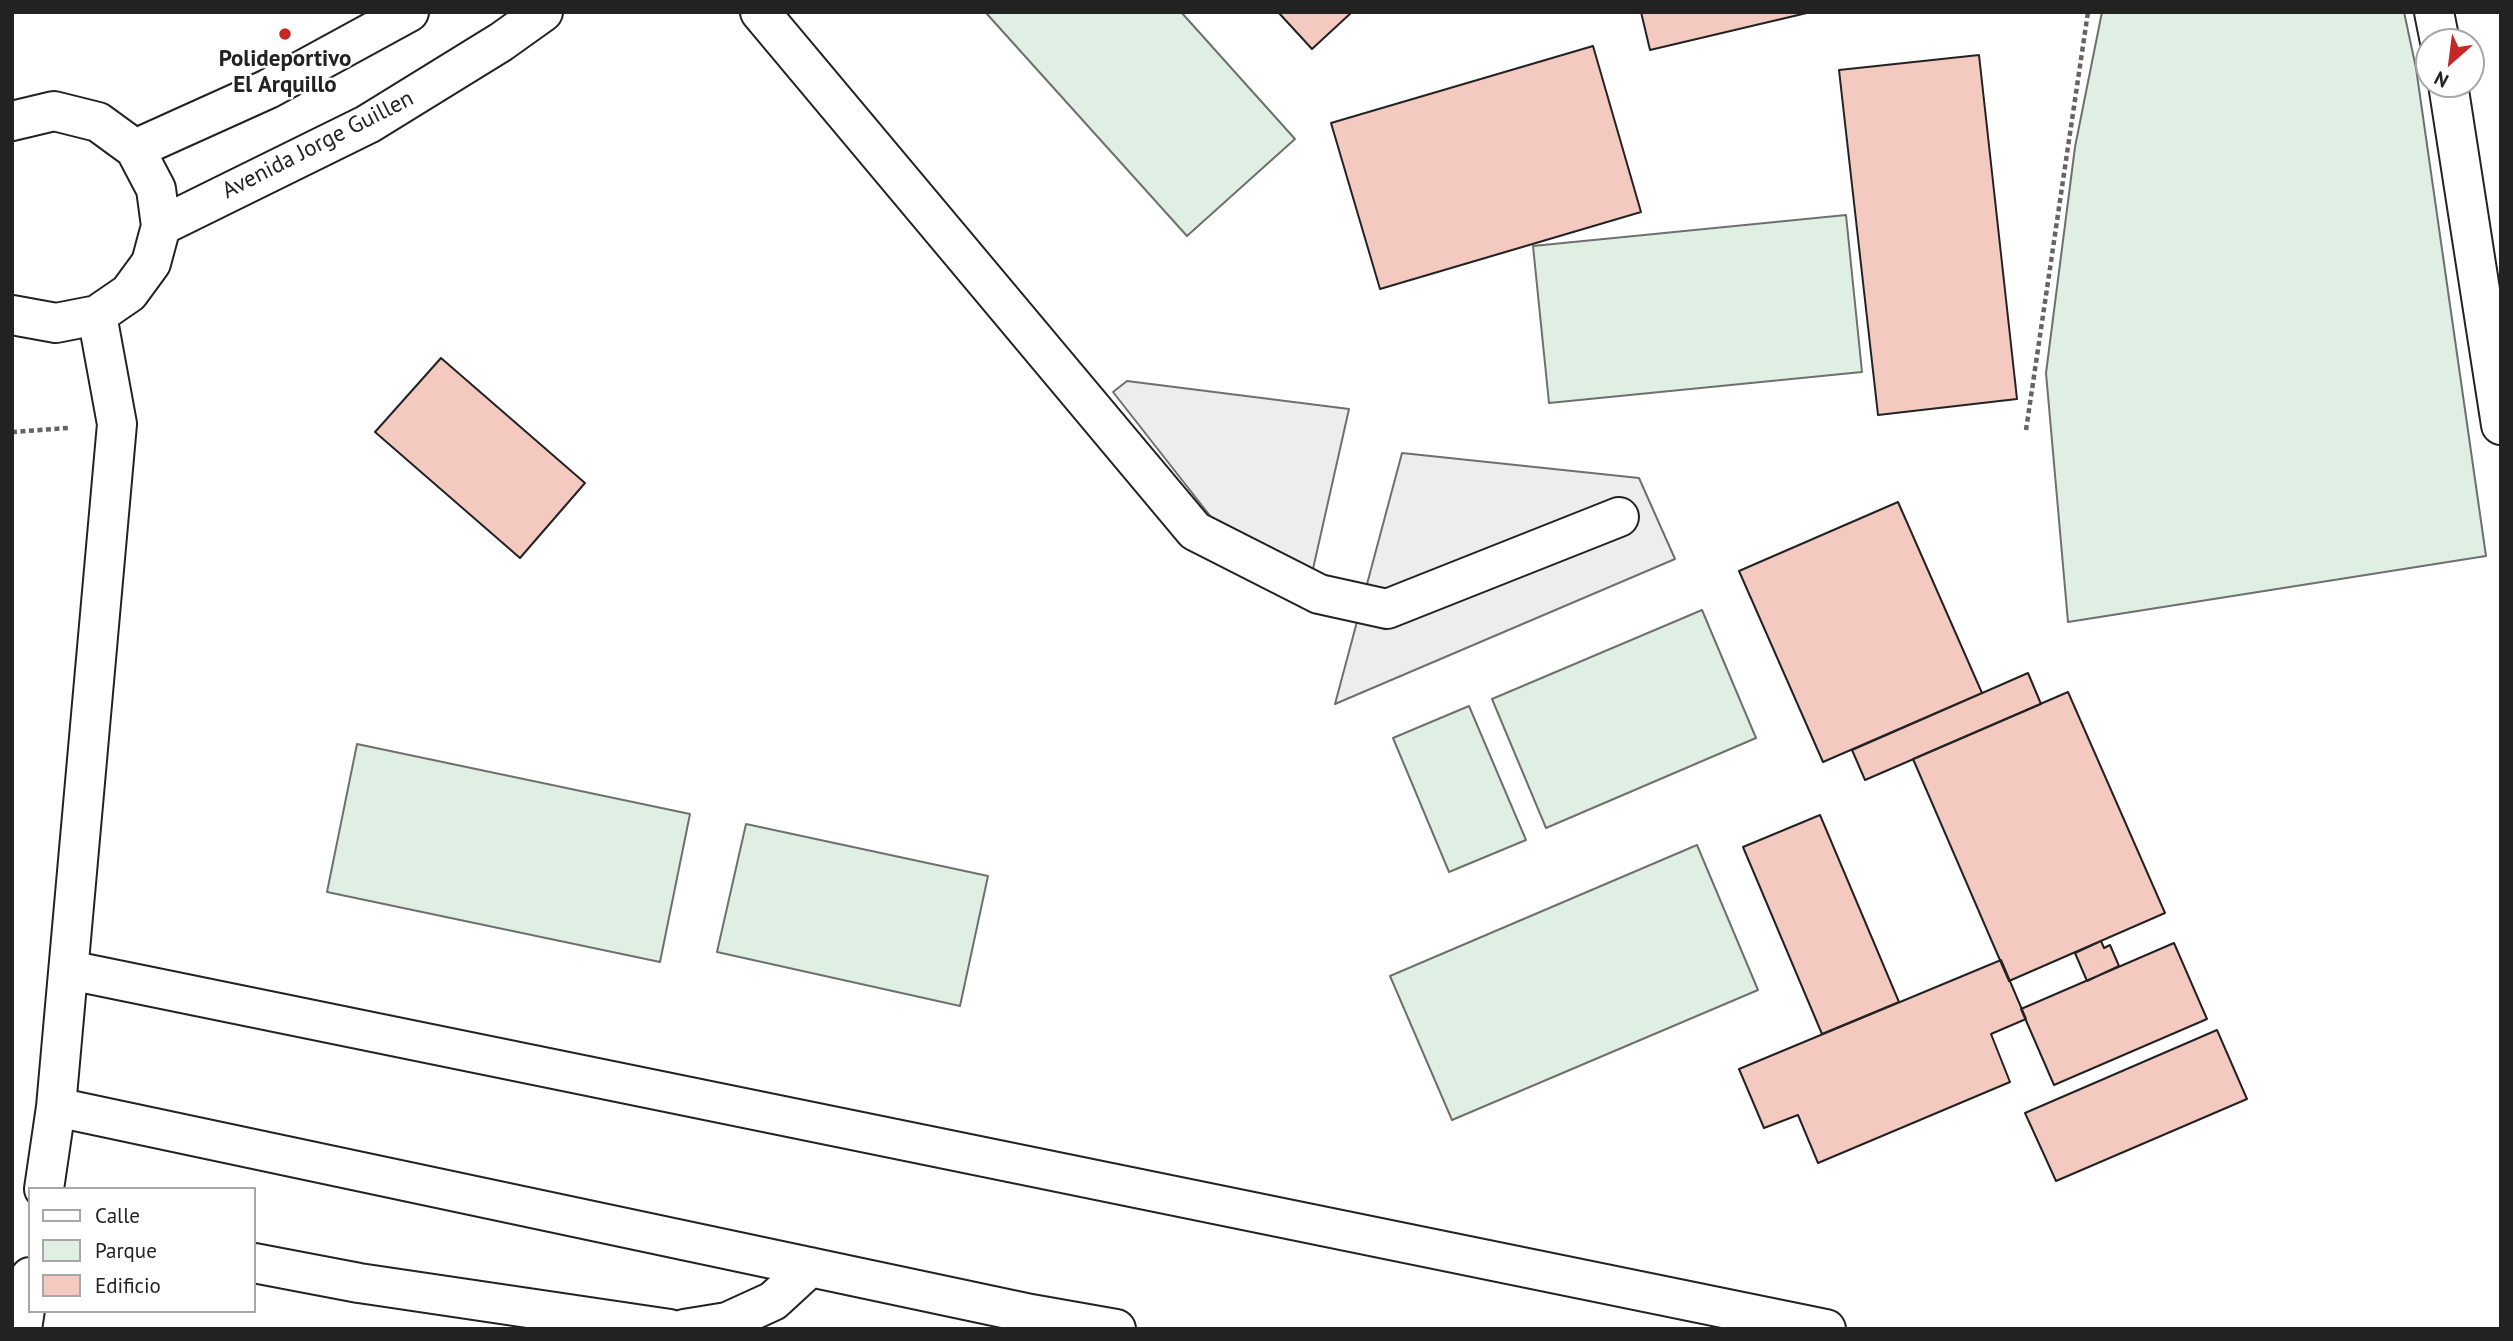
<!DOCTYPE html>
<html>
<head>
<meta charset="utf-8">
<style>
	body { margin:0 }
	#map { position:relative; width:2513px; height:1341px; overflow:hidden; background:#fff; font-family:"PT Sans",sans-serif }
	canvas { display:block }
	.frame { position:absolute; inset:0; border:14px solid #222; pointer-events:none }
	.legend { position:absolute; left:28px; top:1187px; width:228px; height:126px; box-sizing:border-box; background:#fff; border:2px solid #a7a7a7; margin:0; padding:9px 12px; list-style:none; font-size:21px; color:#222 }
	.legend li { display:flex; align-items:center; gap:14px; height:35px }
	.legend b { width:35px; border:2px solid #a7a7a7 }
	.north { position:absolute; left:2415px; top:28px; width:70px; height:70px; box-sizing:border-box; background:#fff; border:2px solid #a7a7a7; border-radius:50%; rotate:208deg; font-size:19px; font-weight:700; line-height:28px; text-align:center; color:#222 }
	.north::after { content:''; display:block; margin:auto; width:24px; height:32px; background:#c62828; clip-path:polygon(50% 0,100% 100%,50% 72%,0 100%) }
</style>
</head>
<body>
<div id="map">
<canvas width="2513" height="1341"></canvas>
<div class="frame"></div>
<ul class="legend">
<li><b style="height:9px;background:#fff"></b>Calle</li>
<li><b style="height:19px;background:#e0efe3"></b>Parque</li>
<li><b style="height:19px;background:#f3c9c0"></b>Edificio</li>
</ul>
<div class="north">N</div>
</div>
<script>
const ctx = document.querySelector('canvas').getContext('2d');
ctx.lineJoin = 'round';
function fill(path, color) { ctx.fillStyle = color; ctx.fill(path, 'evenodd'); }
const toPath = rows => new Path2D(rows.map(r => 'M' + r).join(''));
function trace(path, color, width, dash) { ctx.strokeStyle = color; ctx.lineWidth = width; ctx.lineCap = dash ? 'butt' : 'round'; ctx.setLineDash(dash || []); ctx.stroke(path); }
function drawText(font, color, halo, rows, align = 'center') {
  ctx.font = font + ' "PT Sans",sans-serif'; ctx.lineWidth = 5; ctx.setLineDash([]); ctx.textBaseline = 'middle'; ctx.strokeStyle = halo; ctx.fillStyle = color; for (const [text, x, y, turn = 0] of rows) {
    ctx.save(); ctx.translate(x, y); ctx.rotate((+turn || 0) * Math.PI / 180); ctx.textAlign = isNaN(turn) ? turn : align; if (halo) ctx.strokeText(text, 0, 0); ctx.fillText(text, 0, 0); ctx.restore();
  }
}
const green = toPath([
	[988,12,1181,12,1295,139,1187,236,987,14,988,12],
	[2102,12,2404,12,2416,68,2486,556,2068,622,2046,373,2075,147,2102,12],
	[1846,215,1862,372,1549,403,1533,246,1846,215],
	[1702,610,1756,738,1546,828,1492,699,1702,610],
	[1469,706,1526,840,1449,872,1393,738,1469,706],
	[357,744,690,814,660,962,327,892,357,744],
	[746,824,988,876,960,1006,717,952,746,824],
	[1697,845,1758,990,1452,1120,1390,976,1697,845]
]);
fill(green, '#e0efe3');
trace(green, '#6f6f6f', 2);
const parking = toPath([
	[1127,381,1349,409,1313,569,1211,517,1113,392,1127,381],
	[1402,453,1639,478,1675,559,1335,704,1402,453]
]);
fill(parking, '#ededed');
trace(parking, '#6f6f6f', 2);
const building = toPath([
	[1278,12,1352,12,1312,49,1278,12],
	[1641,12,1811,12,1650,50,1641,12],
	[1593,46,1641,212,1380,289,1331,123,1593,46],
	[1979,55,2017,399,1878,415,1839,70,1979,55],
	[441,358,585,483,520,558,375,432,441,358],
	[1898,502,1982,693,1823,762,1739,571,1898,502],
	[2028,673,2041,704,1865,780,1852,750,2028,673],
	[2068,692,2165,913,2009,981,1913,759,2068,692],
	[1820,815,1899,1002,1822,1034,1743,847,1820,815],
	[2101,941,2104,948,2110,945,2119,966,2087,981,2075,953,2101,941],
	[2174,943,2207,1019,2054,1085,2021,1009,2174,943],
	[2001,960,2026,1019,1991,1034,2010,1082,1818,1163,1798,1115,1764,1128,1739,1069,2001,960],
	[2217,1030,2247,1099,2056,1181,2025,1113,2217,1030]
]);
fill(building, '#f3c9c0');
trace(building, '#222', 2);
const minor = toPath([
	[760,12,1195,531,1319,594,1387,609,1619,517],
	[2434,12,2440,42],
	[2448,84,2501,425],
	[12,121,54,111,98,122,135,149,156,189,161,226,151,263,129,293,97,315,56,323,12,315],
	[135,149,268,89,409,12],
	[161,226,368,124,501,42,543,12],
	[69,970,1826,1329],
	[56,1107,1031,1314,1116,1329],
	[44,1189,56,1107,117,424,97,315],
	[254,1263,359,1283,670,1329],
	[22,1329,30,1277],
	[684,1329,727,1322,773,1301,810,1267]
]);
trace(minor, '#222', 42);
trace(toPath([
	[2026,430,2088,12],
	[12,432,68,428]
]), '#646464', 4.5, [5, 3.5]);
trace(minor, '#fff', 38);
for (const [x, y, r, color] of [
	[285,34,7,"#c62828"]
]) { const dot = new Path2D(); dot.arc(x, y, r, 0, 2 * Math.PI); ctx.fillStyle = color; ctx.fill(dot); trace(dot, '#fff', 2.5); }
drawText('bold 23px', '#222', '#fff', [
	["Polideportivo",285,59],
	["El Arquillo",285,85]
]);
drawText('23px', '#222', '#fff', [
	["Avenida Jorge Guillen",318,145,-27]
]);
</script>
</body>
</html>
